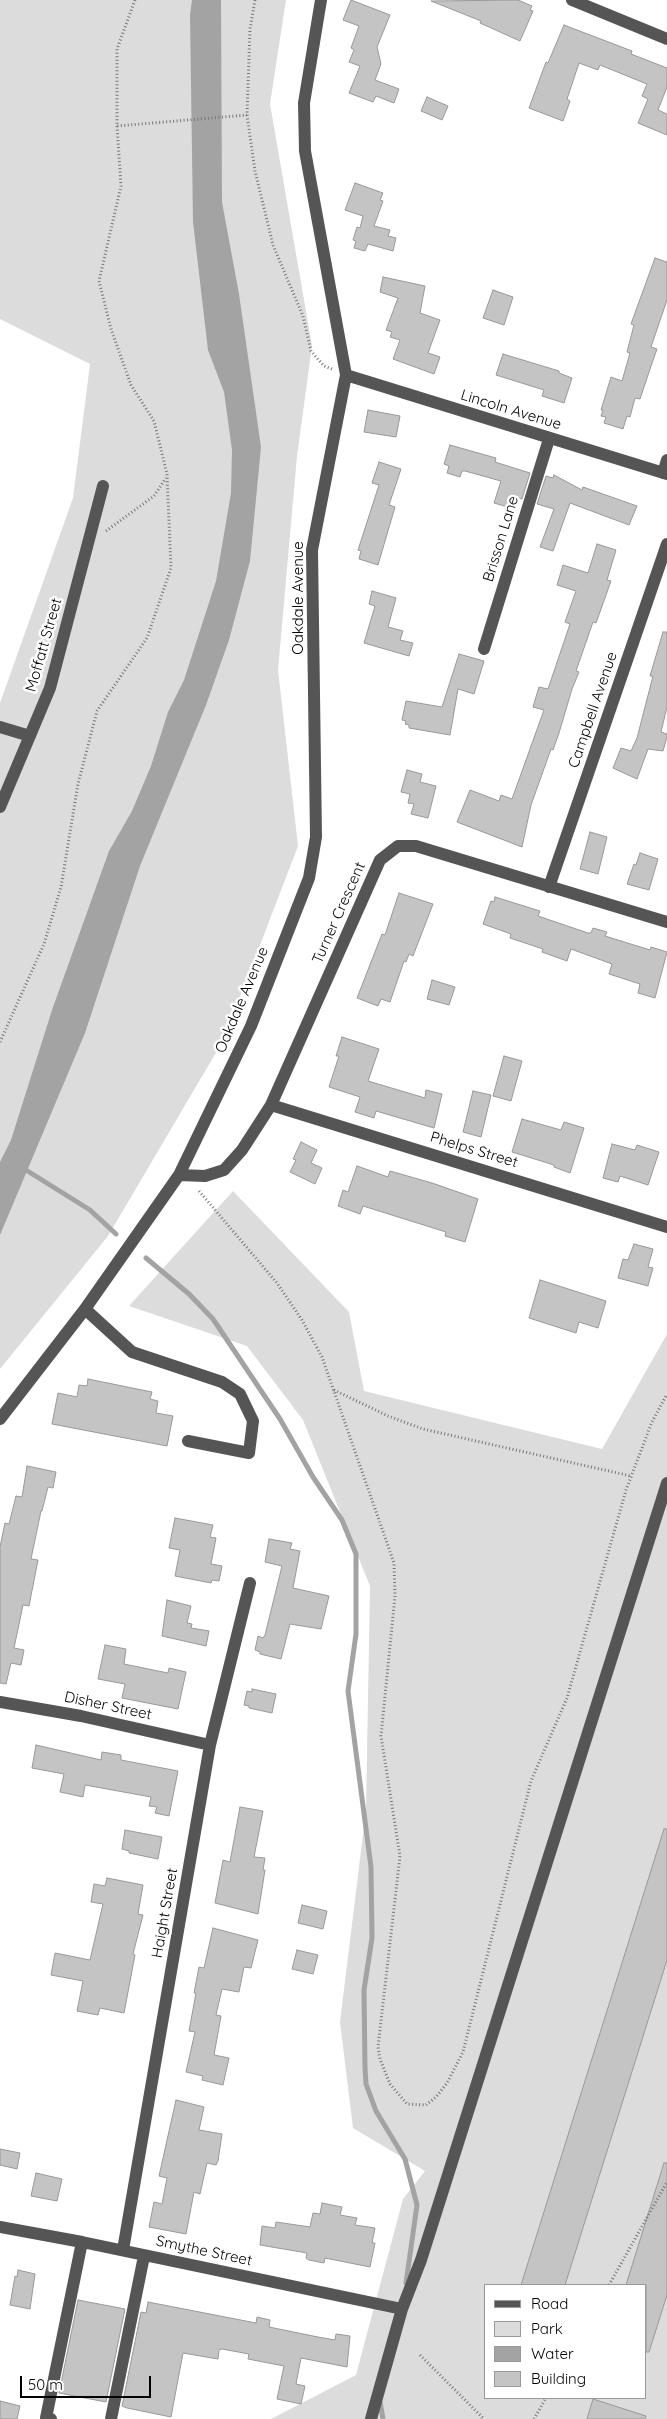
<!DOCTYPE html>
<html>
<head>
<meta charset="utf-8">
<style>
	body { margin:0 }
	#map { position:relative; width:667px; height:2419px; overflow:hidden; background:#fff; font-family:Quicksand,sans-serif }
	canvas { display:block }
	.legend { position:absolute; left:484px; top:2284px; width:162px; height:115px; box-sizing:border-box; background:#fff; border:1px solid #999; margin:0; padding:6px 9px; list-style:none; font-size:15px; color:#000 }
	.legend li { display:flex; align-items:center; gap:10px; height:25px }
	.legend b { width:25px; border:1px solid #999 }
	.scale { position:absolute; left:20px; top:2376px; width:131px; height:22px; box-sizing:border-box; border:2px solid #000; border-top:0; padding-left:6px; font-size:15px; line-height:18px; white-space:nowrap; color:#000; -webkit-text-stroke:4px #fff; paint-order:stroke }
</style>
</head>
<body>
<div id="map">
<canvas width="667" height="2419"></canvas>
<ul class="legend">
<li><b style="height:6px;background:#555"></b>Road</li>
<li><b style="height:14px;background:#dcdcdc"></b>Park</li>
<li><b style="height:14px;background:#a3a3a3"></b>Water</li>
<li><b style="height:14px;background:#c4c4c4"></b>Building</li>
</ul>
<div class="scale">50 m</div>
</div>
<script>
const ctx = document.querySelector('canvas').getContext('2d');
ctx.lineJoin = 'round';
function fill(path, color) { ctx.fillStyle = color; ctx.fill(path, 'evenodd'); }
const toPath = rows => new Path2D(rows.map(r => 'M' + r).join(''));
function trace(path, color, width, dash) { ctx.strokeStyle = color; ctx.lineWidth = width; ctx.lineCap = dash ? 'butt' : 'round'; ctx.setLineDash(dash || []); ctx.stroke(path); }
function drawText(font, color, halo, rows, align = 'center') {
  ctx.font = font + ' Quicksand,sans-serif'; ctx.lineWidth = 5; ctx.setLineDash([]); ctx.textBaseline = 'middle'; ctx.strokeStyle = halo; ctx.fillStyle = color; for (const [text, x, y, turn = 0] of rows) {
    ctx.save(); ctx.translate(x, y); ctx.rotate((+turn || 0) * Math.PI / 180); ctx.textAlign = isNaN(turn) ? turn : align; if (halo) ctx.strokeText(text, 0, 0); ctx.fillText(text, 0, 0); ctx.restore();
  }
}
fill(toPath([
	[0,0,286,0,270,104,312,346,297,456,278,670,298,846,224,1039,108,1236,0,1369,0,703,73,498,90,364,0,319],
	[233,1191,349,1312,364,1391,602,1449,667,1334,667,2419,271,2419,356,2375,403,2199,425,2171,353,2128,340,2022,366,1810,370,1586,303,1420,247,1346,129,1306],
	[486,2285,646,2285,646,2398,486,2398]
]), '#dcdcdc');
fill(toPath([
	[192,0,221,0,222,202,239,294,261,447,250,561,229,640,206,705,140,866,85,1033,0,1235,0,1162,11,1140,52,1010,109,851,132,811,151,766,168,712,184,680,216,581,231,493,232,450,224,392,208,350,193,222,190,15]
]), '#a3a3a3');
trace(toPath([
	[26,1170,90,1210,116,1234],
	[146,1258,189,1294,213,1319,280,1419,313,1477,342,1520,356,1554,356,1634,348,1691,371,1867,372,1938,364,1990,365,2068,366,2084,376,2111,405,2159,417,2205,406,2283],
	[380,2402,383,2419]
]), '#a3a3a3', 5);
const building = toPath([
	[351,0,390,15,377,47,381,64,375,80,399,89,394,103,376,96,373,102,349,93,360,66,349,62,354,50,351,48,359,26,343,20,351,0],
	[518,0,532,6,530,10,533,11,520,41,480,23,481,21,431,1,518,0],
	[564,25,632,51,631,54,667,68,667,87,658,110,667,114,667,135,638,123,648,99,642,96,647,84,600,65,598,70,579,63,567,99,570,101,563,121,529,108,546,62,548,63,564,25],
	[427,97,448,106,442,120,421,111,427,97],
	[355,183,383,193,380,200,383,201,374,226,390,230,388,236,396,238,393,251,368,244,365,251,354,248,356,241,353,240,357,227,360,228,363,216,345,210,355,183],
	[655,258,667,262,667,300,651,347,657,349,650,369,640,399,635,398,630,417,627,416,623,429,604,423,606,417,601,416,603,410,601,410,611,377,622,381,630,353,627,352,634,325,631,324,655,258],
	[383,277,425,286,420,313,440,320,428,353,440,357,434,374,393,359,400,340,390,337,392,332,386,330,398,298,380,292,383,277],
	[493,290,513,297,504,325,483,318,493,290],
	[503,354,559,371,559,373,572,378,564,403,542,396,544,390,496,375,503,354],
	[368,410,400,416,396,437,364,432,368,410],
	[450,445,496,458,495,462,530,473,522,499,519,498,515,509,494,503,501,481,465,471,462,471,460,477,447,473,449,466,444,464,450,445],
	[379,462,401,469,389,505,395,507,378,565,359,559,361,551,358,550,379,485,372,483,379,462],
	[554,475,582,490,583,487,637,506,629,525,570,503,553,551,540,547,554,509,537,504,546,476,553,478,554,475],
	[597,544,616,550,607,580,611,581,596,623,593,622,576,671,579,672,572,689,559,733,553,750,551,749,531,805,522,847,457,822,470,790,499,801,501,795,512,799,544,710,533,707,539,687,548,689,570,624,565,622,576,591,557,585,563,565,588,573,597,544],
	[372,591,396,598,388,627,403,631,400,640,413,643,409,656,364,643,375,606,369,604,372,591],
	[663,632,667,632,667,707,661,732,667,734,667,737,663,751,648,749,637,779,613,768,621,748,631,751,637,738,653,676,650,676,663,632],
	[459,654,484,661,474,694,458,689,450,735,409,728,409,725,405,724,406,721,402,720,406,701,442,707,459,654],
	[407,770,422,774,420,782,436,786,428,818,411,814,414,804,408,803,410,794,401,792,407,770],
	[590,832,607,837,598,874,580,869,590,832],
	[640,853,658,859,649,890,627,884,634,864,636,865,640,853],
	[399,893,433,904,413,956,409,954,406,962,404,961,390,1002,381,999,378,1006,357,998,382,934,385,935,399,893],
	[495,897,540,911,538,916,588,933,591,933,593,928,607,932,605,936,650,950,651,947,667,952,655,998,638,993,640,984,609,974,612,964,571,949,567,961,542,952,543,949,510,938,511,934,483,924,491,901,494,902,495,897],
	[432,980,455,987,449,1005,427,999,432,980],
	[342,1037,379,1049,368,1081,425,1098,426,1090,442,1094,434,1128,376,1111,374,1118,355,1112,360,1097,329,1087,339,1056,336,1056,342,1037],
	[504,1056,522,1061,511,1101,493,1096,504,1056],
	[473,1091,491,1095,481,1137,463,1132,473,1091],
	[522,1119,561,1130,564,1122,584,1128,570,1173,554,1167,554,1165,512,1152,522,1119],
	[301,1142,317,1150,311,1163,322,1168,315,1184,290,1172,296,1160,293,1159,301,1142],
	[612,1144,635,1150,637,1145,659,1152,648,1185,620,1176,618,1182,603,1178,612,1144],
	[357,1166,388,1177,390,1171,432,1183,478,1199,465,1242,445,1236,446,1232,363,1206,360,1214,338,1206,343,1190,348,1192,357,1166],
	[634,1244,653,1249,648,1267,653,1268,648,1286,618,1278,623,1259,628,1260,634,1244],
	[540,1280,606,1301,598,1328,579,1322,576,1333,529,1318,540,1280],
	[88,1379,152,1392,150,1399,158,1401,156,1413,173,1416,167,1446,52,1424,58,1393,77,1397,79,1385,87,1386,88,1379],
	[27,1466,56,1472,53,1488,48,1487,42,1511,41,1511,31,1559,38,1560,29,1606,23,1605,14,1648,24,1650,21,1665,11,1663,6,1684,0,1683,0,1547,5,1523,9,1524,16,1496,22,1497,27,1466],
	[175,1518,213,1525,210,1537,216,1538,211,1564,222,1566,219,1581,212,1580,211,1583,175,1576,180,1550,169,1548,175,1518],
	[269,1539,292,1543,290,1549,300,1551,293,1588,329,1596,321,1629,290,1624,281,1659,260,1654,260,1652,255,1650,258,1636,263,1638,265,1635,282,1566,265,1562,269,1539],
	[167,1600,191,1606,187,1623,192,1624,191,1628,209,1631,206,1646,162,1636,167,1600],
	[105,1645,126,1649,124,1664,168,1673,169,1668,186,1672,178,1709,122,1698,125,1684,98,1679,105,1645],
	[252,1689,276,1694,272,1713,249,1708,249,1706,244,1705,247,1691,252,1692,252,1689],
	[36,1745,101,1760,102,1752,121,1755,121,1760,178,1771,169,1816,155,1813,157,1807,149,1806,151,1797,85,1785,83,1797,60,1792,64,1774,32,1768,36,1745],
	[240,1807,263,1811,254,1857,265,1858,263,1870,265,1870,258,1914,215,1903,223,1860,230,1862,240,1807],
	[664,1829,667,1829,667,1960,624,2097,565,2285,521,2285,664,1829],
	[125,1830,162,1837,158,1859,129,1853,129,1851,122,1849,125,1830],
	[107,1878,143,1885,138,1914,143,1915,133,1954,135,1955,124,2013,100,2008,98,2015,77,2011,83,1981,51,1975,55,1953,90,1960,103,1904,91,1902,94,1884,105,1886,107,1878],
	[302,1905,327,1911,323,1929,298,1923,302,1905],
	[213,1928,258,1940,251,1968,244,1967,239,1992,222,1989,216,2015,221,2016,214,2055,229,2058,223,2085,202,2080,203,2076,186,2072,195,2032,189,2031,196,1993,194,1993,199,1967,204,1968,213,1928],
	[297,1950,318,1955,313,1974,292,1969,297,1950],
	[176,2100,204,2107,199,2130,222,2134,218,2161,216,2165,207,2163,200,2194,194,2192,186,2234,149,2227,154,2202,162,2204,167,2178,159,2176,176,2100],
	[0,2149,20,2153,17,2169,0,2165,0,2149],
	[664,2163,667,2163,667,2295,649,2352,646,2352,646,2285,626,2285,664,2163],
	[36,2173,62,2179,57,2201,31,2196,36,2173],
	[322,2203,342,2207,340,2215,357,2218,355,2225,375,2228,372,2243,375,2243,370,2267,325,2258,324,2263,309,2260,306,2258,307,2253,260,2245,262,2226,275,2228,276,2222,310,2227,313,2213,320,2214,322,2203],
	[18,2270,35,2274,30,2309,10,2305,15,2276,17,2277,18,2270],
	[78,2300,125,2309,106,2402,59,2393,78,2300],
	[148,2302,256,2323,257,2317,270,2320,269,2327,318,2337,335,2340,336,2334,350,2336,347,2367,301,2358,296,2384,305,2386,301,2404,277,2399,284,2366,248,2359,249,2354,222,2349,219,2350,218,2359,183,2353,171,2417,127,2408,122,2406,141,2312,146,2313,148,2302],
	[593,2399,646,2416,645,2419,587,2419,593,2399],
	[0,2401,20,2406,17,2419,0,2419,0,2401]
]);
fill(building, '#c4c4c4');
trace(building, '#999', 1);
trace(toPath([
	[135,0,117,49,117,126,247,115],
	[255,0,250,29,247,115,255,171,273,245,303,316,311,351,324,366,332,369],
	[106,531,154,496,166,478],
	[0,1042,44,944,61,887,78,784,97,711,147,638,171,568,167,474,154,421,131,385,111,329,99,281,121,186,117,126],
	[199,1191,277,1283,302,1320,322,1357,394,1563,395,1596,381,1736,400,1856,378,2047,380,2059,390,2084,407,2104,426,2105,436,2097,447,2083,463,2052,531,1781,567,1698,626,1490,652,1422,667,1394],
	[334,1390,388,1416,423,1429,631,1476],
	[609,2285,667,2182],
	[420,2355,484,2419],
	[534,2419,546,2398]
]), '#777', 3, [1, 2.5]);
trace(toPath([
	[572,0,667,39],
	[346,375,667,474],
	[663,473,667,460],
	[484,649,549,439],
	[0,727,30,736],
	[0,807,50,688,103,486],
	[549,887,667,544],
	[271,1105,667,1227],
	[179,1175,205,1176,224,1170,242,1150,271,1105,380,860,398,846,416,846,667,922],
	[85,1309,132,1352,222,1382,240,1394,253,1421,249,1453,188,1441],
	[0,1419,85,1309,179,1175,251,1026,309,878,316,837,312,550,346,375,305,151,304,103,321,0],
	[0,1702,81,1716,210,1745],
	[0,2227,82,2242,402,2309],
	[123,2250,210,1745,250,1583],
	[51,2419,46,2418,82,2242],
	[111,2419,144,2256],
	[371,2419,402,2309,421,2260,667,1483]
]), '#555', 12);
drawText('15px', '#000', '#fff', [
	["Lincoln Avenue",511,410,17],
	["Brisson Lane",501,539,-73],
	["Oakdale Avenue",298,598,-90],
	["Moffatt Street",44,645,-74],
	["Campbell Avenue",593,710,-71],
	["Turner Crescent",339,913,-66],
	["Oakdale Avenue",242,1000,-67],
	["Phelps Street",474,1150,17],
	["Disher Street",108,1706,12],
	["Haight Street",165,1913,-80],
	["Smythe Street",204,2251,12]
]);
</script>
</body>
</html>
